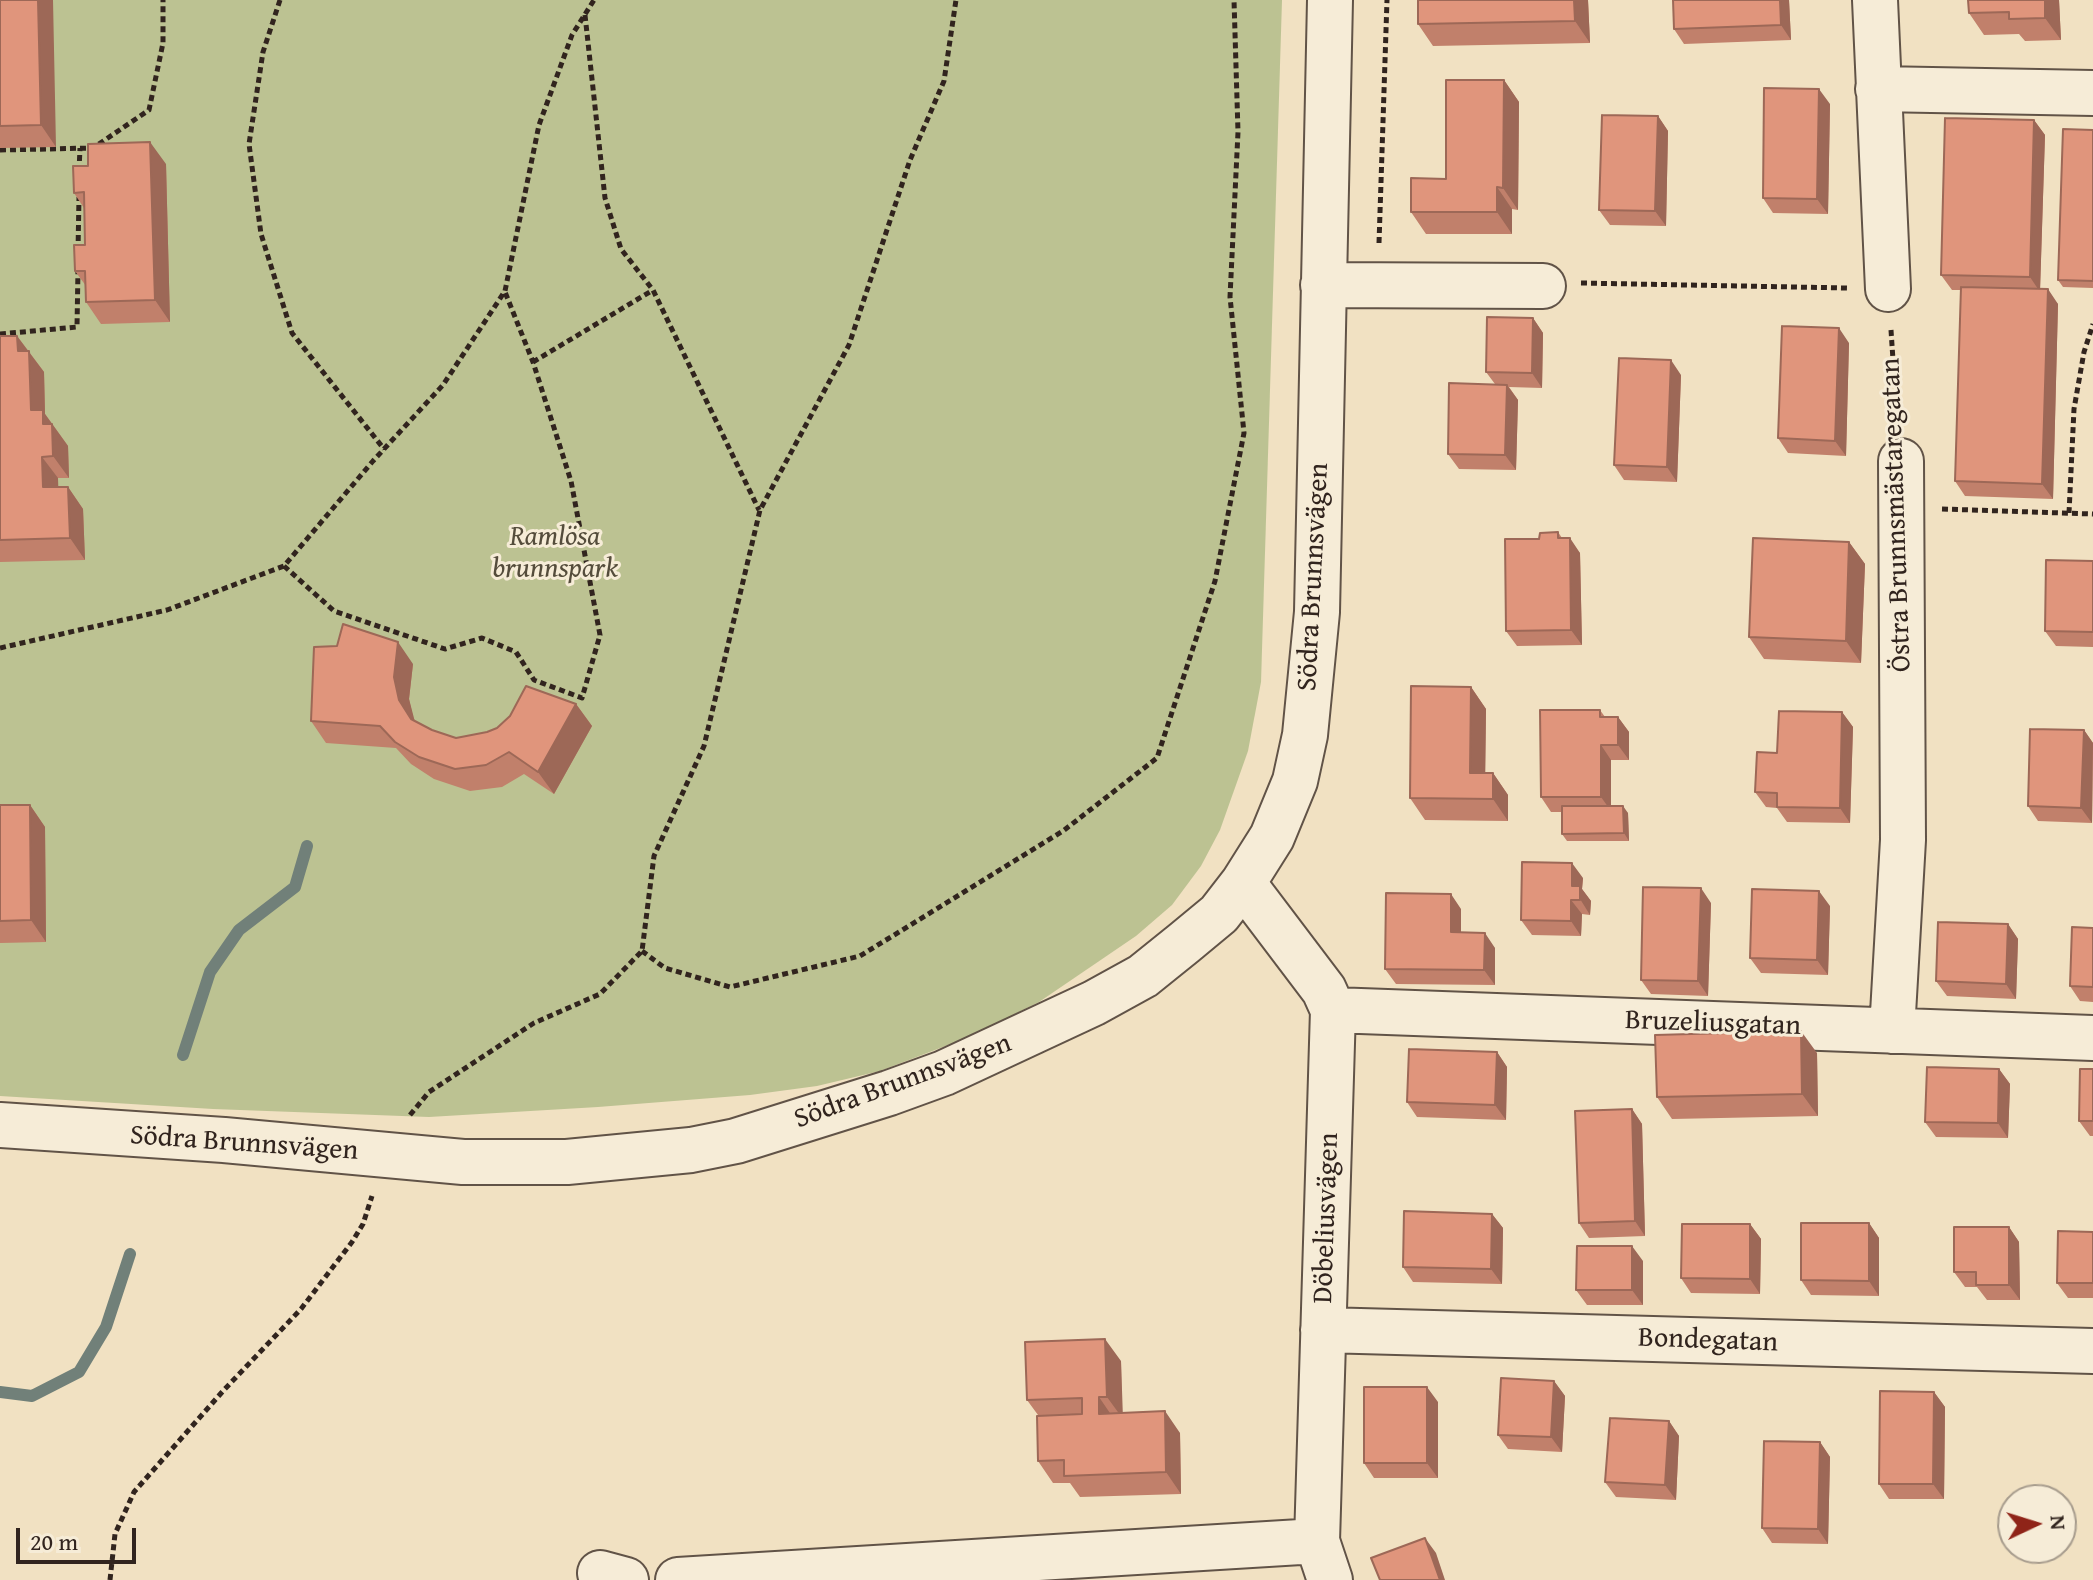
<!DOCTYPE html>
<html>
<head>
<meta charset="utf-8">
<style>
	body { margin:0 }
	#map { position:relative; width:2093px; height:1580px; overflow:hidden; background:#f1e1c2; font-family:"Gentium Book Plus",serif }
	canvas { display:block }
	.north { position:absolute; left:1997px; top:1484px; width:80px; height:80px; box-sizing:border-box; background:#f6ecd7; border:2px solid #a79c8d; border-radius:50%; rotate:86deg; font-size:22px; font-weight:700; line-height:32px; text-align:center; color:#31241e }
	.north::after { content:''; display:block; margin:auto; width:28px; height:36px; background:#8f2418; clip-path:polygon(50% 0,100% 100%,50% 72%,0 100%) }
	.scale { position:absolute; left:16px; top:1528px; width:120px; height:36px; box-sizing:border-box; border:4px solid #31241e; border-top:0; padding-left:10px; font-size:24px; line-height:28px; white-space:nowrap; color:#31241e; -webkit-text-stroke:6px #f6ecd7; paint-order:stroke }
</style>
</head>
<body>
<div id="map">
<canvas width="2093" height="1580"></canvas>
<div class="north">N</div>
<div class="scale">20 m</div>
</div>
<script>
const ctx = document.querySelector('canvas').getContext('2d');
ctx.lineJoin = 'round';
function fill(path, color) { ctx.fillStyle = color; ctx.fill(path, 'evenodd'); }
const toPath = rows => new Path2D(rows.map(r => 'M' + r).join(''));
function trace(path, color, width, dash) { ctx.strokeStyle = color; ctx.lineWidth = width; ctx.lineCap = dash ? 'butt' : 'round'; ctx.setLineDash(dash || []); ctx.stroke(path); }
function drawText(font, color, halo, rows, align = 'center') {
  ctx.font = font + ' "Gentium Book Plus",serif'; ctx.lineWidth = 6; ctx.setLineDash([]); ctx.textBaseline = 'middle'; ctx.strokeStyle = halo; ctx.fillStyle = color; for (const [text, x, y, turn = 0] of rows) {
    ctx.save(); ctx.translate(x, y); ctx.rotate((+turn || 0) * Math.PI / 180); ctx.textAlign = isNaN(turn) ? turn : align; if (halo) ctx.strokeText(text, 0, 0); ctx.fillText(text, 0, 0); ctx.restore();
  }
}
fill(toPath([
	[0,0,1282,0,1261,682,1248,751,1220,830,1201,866,1172,905,1136,936,1039,1002,969,1037,880,1071,817,1086,750,1095,598,1107,429,1117,213,1109,0,1096]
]), '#bcc292');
trace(toPath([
	[183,1055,210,972,239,930,295,887,307,846],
	[0,1392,32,1396,79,1372,106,1327,130,1254]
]), '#718079', 12);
const minor = toPath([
	[1875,0,1888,289],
	[1878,89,2093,93],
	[1323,285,1543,286],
	[1243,883,1324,990,1333,1010,1317,1541,1330,1580],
	[1333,1010,2093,1038],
	[1892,1031,1903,840,1901,461],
	[0,1125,224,1140,463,1162,567,1162,691,1150,736,1141,889,1093,944,1073,1094,1003,1143,976,1184,943,1219,914,1243,883,1272,837,1295,781,1305,735,1317,612,1330,0],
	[1323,1330,2093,1351],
	[600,1573,626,1580],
	[678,1580,1317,1541]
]);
trace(minor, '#615347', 48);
trace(toPath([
	[280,0,263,52,249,144,261,234,292,333,384,449],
	[585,15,605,198,621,249,653,290,759,510],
	[0,150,93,148,149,110,163,43,163,0],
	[79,171,80,148],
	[1379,243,1387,0],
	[78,251,79,197],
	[1581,283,1847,288],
	[1891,330,1897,420],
	[0,334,77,327,78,269],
	[533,362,653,290],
	[1942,509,2093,514],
	[2069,513,2074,409,2084,352,2093,324],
	[284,566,334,611,445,649,482,638,516,652,534,680,582,698,600,635,571,481,533,362,505,292],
	[0,648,167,610,284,566,373,461,443,385,505,291,539,125,572,35,594,0],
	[642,951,665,968,730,987,860,956,1063,831,1157,758,1215,581,1244,433,1230,297,1238,132,1234,0],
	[410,1115,429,1092,534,1023,600,994,642,951,654,856,704,746,760,510,849,345,910,160,944,81,956,0],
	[110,1580,115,1534,134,1492,223,1391,301,1309,352,1242,363,1224,372,1196]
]), '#31241e', 5, [6, 4]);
trace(minor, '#f6ecd7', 44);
fill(toPath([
	[0,0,56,147,0,148],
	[1588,0,1590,43,1433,46,1418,24],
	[1789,0,1791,40,1684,44,1674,29],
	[2059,0,2061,40,2025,41,2019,34,1984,35,1969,13],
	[1504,80,1519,102,1518,210,1512,209,1512,234,1426,234,1411,212,1446,179],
	[1830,104,1828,214,1773,213,1763,198],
	[1658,116,1668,131,1666,226,1610,225,1599,210],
	[2034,120,2045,135,2040,289,2058,304,2053,499,1965,496,1955,481,1961,290,1952,290,1941,275],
	[2093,130,2093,288,2063,287,2058,280],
	[166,164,170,322,101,324,86,302,86,286,75,271,85,245,84,208,74,193],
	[1533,318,1543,333,1542,388,1509,387,1518,400,1516,470,1459,469,1448,454,1495,384,1486,372],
	[0,336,17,336,44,372,45,414,68,446,69,478,58,478,58,487,68,487,83,509,85,560,0,562],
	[1849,343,1846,456,1788,453,1778,438],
	[1681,375,1677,482,1624,480,1614,465],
	[1558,532,1562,538,1580,553,1582,645,1517,646,1506,631,1539,539],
	[1849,542,1865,564,1861,663,1764,659,1749,637],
	[2093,561,2093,647,2056,646,2045,631],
	[413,664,409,699,414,721,432,730,456,738,487,732,576,704,592,726,554,794,524,774,502,787,470,791,434,779,411,764,396,748,326,743,311,721],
	[1471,687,1486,709,1485,773,1493,773,1508,795,1508,821,1425,820,1410,798],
	[1600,710,1605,717,1618,717,1629,732,1629,760,1611,760,1611,806,1628,813,1629,841,1567,841,1562,834,1562,812,1551,812,1541,797],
	[1842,712,1853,727,1850,823,1787,822,1777,808,1766,807,1755,792,1777,753],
	[2084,730,2093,743,2092,823,2038,821,2028,806],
	[0,805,30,805,45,827,46,942,0,943],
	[1583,878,1582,889,1591,901,1590,915,1582,914,1581,936,1532,935,1521,920],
	[1711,903,1708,996,1651,994,1641,980],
	[1830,906,1828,975,1761,973,1750,958],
	[1461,909,1461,932,1495,948,1495,985,1396,984,1385,969],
	[2008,924,2018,939,2016,999,1947,996,1936,981],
	[2093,928,2093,1002,2080,1001,2070,986],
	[1497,1052,1507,1067,1506,1120,1417,1117,1407,1102],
	[1817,1053,1818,1116,1672,1119,1657,1097],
	[1999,1069,2010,1084,2008,1138,1936,1137,1925,1122],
	[2093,1069,2093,1136,2090,1136,2079,1121],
	[1632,1109,1642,1124,1645,1236,1589,1238,1579,1223],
	[1492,1214,1503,1228,1502,1284,1413,1282,1403,1267],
	[1869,1223,1879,1238,1879,1296,1811,1295,1801,1280],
	[1750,1224,1761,1239,1760,1294,1691,1293,1681,1278],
	[2009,1227,2019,1242,2020,1300,1987,1300,1977,1287,1965,1287,1954,1272],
	[2093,1232,2093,1298,2068,1298,2057,1283],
	[1643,1261,1643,1305,1587,1305,1576,1290],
	[1121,1361,1122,1413,1180,1433,1181,1494,1080,1497,1070,1483,1053,1483,1038,1461,1038,1415,1027,1400],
	[1554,1381,1565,1396,1562,1452,1508,1449,1498,1435],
	[1934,1392,1945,1407,1944,1499,1889,1499,1879,1484],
	[1438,1402,1438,1478,1374,1478,1364,1463],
	[1669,1421,1679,1436,1676,1500,1616,1497,1605,1482],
	[1820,1442,1830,1457,1828,1544,1772,1543,1762,1528]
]), '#c1806b');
fill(toPath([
	[38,0,53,0,56,147,41,125],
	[1574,0,1588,0,1590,43,1575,21],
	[1780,0,1789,0,1791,40,1781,25],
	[2045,0,2059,0,2061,40,2045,18],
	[1504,80,1519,102,1518,210,1503,188],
	[1819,89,1830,104,1828,214,1817,199],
	[1658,116,1668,131,1666,226,1655,211],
	[2034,120,2045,135,2040,292,2030,277],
	[150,142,166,164,170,322,155,300],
	[1497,187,1512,209,1512,234,1497,212],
	[2048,289,2058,304,2053,499,2042,484],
	[1533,318,1543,333,1542,388,1532,373],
	[1839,328,1849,343,1846,456,1835,441],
	[17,336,44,372,45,414,68,446,69,478,53,456,31,410,18,351],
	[1671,360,1681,375,1677,482,1667,467],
	[1507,385,1518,400,1516,470,1505,455],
	[42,457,58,478,59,509,43,487],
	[68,487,83,509,85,560,70,538],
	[1570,538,1580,553,1582,645,1571,630],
	[1849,542,1865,564,1861,663,1846,641],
	[398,642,413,664,409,699,415,722,411,719,399,700,394,677],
	[1471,687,1486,709,1485,795,1470,773],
	[576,704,592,726,554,794,538,772],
	[1842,712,1853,727,1850,823,1840,808],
	[1618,717,1629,732,1629,760,1618,745],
	[2084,730,2093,743,2092,823,2081,808],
	[1601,745,1611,760,1611,811,1601,797],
	[1493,773,1508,795,1508,821,1493,799],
	[30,805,45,827,46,942,31,920],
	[1623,806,1628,813,1629,841,1624,833],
	[1572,863,1583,878,1582,889,1591,901,1590,915,1572,886],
	[1701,888,1711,903,1708,996,1698,981],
	[1819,891,1830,906,1828,975,1817,960],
	[1451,894,1461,909,1461,947,1451,932],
	[1571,900,1582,914,1581,936,1571,921],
	[2008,924,2018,939,2016,999,2006,984],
	[1485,933,1495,948,1495,985,1484,970],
	[1801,1031,1817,1053,1818,1116,1802,1094],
	[1497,1052,1507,1067,1506,1120,1495,1105],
	[1999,1069,2010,1084,2008,1138,1998,1123],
	[1632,1109,1642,1124,1645,1236,1635,1221],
	[1492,1214,1503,1228,1502,1284,1491,1269],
	[1869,1223,1879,1238,1879,1296,1869,1281],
	[1750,1224,1761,1239,1760,1294,1750,1279],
	[2009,1227,2019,1242,2020,1300,2009,1285],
	[1632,1246,1643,1261,1643,1305,1632,1290],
	[1105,1339,1121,1361,1123,1419,1107,1397],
	[1554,1381,1565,1396,1562,1452,1551,1437],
	[1427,1387,1438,1402,1438,1478,1427,1463],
	[1934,1392,1945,1407,1944,1499,1933,1484],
	[1099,1397,1114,1419,1099,1414],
	[1165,1411,1180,1433,1181,1494,1166,1472],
	[1669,1421,1679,1436,1676,1500,1665,1485],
	[1820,1442,1830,1457,1828,1544,1818,1529],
	[1425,1538,1436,1553,1445,1580,1440,1580]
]), '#9d6857');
const building = toPath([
	[0,0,38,0,41,125,0,126,0,0],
	[1418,0,1574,0,1575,21,1418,24,1418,0],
	[1673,0,1780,0,1781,25,1674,29,1673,0],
	[1968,0,2045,0,2045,18,2009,19,2009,12,1969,13,1968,0],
	[1446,80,1504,80,1503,188,1497,187,1497,212,1411,212,1411,178,1446,179,1446,80],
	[1764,88,1819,89,1817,199,1763,198,1764,88],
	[1602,115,1658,116,1655,211,1599,210,1602,115],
	[1945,118,2034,120,2030,277,1941,275,1945,118],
	[2063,129,2093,130,2093,281,2058,280,2063,129],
	[150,142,155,300,86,302,85,271,75,271,74,245,85,245,84,192,74,193,73,166,88,166,88,144,150,142],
	[1961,287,2048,289,2042,484,1955,481,1961,287],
	[1487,317,1533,318,1532,373,1486,372,1487,317],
	[1782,326,1839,328,1835,441,1778,438,1782,326],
	[0,336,17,336,18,351,29,351,31,410,43,410,43,424,52,424,53,456,42,457,43,487,68,487,70,538,0,540,0,336],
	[1619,358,1671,360,1667,467,1614,465,1619,358],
	[1449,383,1507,385,1505,455,1448,454,1449,383],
	[1558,532,1558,538,1570,538,1571,630,1506,631,1505,539,1539,539,1540,533,1558,532],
	[1753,538,1849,542,1846,641,1749,637,1753,538],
	[2046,560,2093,561,2093,632,2045,631,2046,560],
	[343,624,398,642,394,677,399,700,411,719,432,730,456,738,487,732,497,728,510,716,526,686,576,704,538,772,509,752,486,765,455,769,419,757,395,742,380,726,311,721,314,647,337,646,343,624],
	[1411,686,1471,687,1470,773,1493,773,1493,799,1410,798,1411,686],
	[1540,710,1600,710,1600,717,1618,717,1618,745,1601,745,1601,797,1541,797,1540,710],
	[1779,711,1842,712,1840,808,1777,807,1777,793,1755,792,1757,752,1777,753,1779,711],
	[2030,729,2084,730,2081,808,2028,806,2030,729],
	[0,805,30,805,31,920,0,921,0,805],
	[1562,806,1623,806,1624,833,1562,834,1562,806],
	[1522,862,1572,863,1572,886,1580,886,1580,900,1571,900,1571,921,1521,920,1522,862],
	[1643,887,1701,888,1698,981,1641,980,1643,887],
	[1752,889,1819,891,1817,960,1750,958,1752,889],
	[1386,893,1451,894,1451,932,1485,933,1484,970,1385,969,1386,893],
	[1938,922,2008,924,2006,984,1936,981,1938,922],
	[2072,927,2093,928,2093,987,2070,986,2072,927],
	[1801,1031,1802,1094,1657,1097,1655,1035,1801,1031],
	[1409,1049,1497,1052,1495,1105,1407,1102,1409,1049],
	[1927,1067,1999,1069,1998,1123,1925,1122,1927,1067],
	[2080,1069,2093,1069,2093,1121,2079,1121,2080,1069],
	[1632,1109,1635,1221,1579,1223,1575,1111,1632,1109],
	[1404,1211,1492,1214,1491,1269,1403,1267,1404,1211],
	[1801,1223,1869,1223,1869,1281,1801,1280,1801,1223],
	[1682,1224,1750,1224,1750,1279,1681,1278,1682,1224],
	[1954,1227,2009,1227,2009,1285,1976,1285,1976,1272,1954,1272,1954,1227],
	[2058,1231,2093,1232,2093,1283,2057,1283,2058,1231],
	[1577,1246,1632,1246,1632,1290,1576,1290,1577,1246],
	[1105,1339,1107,1397,1099,1397,1099,1414,1165,1411,1166,1472,1064,1476,1064,1460,1038,1461,1037,1416,1082,1414,1082,1398,1027,1400,1025,1342,1105,1339],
	[1501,1378,1554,1381,1551,1437,1498,1435,1501,1378],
	[1364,1387,1427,1387,1427,1463,1364,1463,1364,1387],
	[1880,1391,1934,1392,1933,1484,1879,1484,1880,1391],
	[1610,1418,1669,1421,1665,1485,1605,1482,1610,1418],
	[1764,1441,1820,1442,1818,1529,1762,1528,1764,1441],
	[1425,1538,1440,1580,1380,1580,1371,1558,1425,1538]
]);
fill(building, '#e0957c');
trace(building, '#9d6857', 2);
drawText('28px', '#31241e', '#f6ecd7', [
	["Östra Brunnsmästaregatan",1897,515,-92],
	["Södra Brunnsvägen",1314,577,-87],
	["Bruzeliusgatan",1713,1024,2],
	["Södra Brunnsvägen",903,1082,-20],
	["Södra Brunnsvägen",244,1144,4],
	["Döbeliusvägen",1327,1218,-88],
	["Bondegatan",1708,1341,2]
]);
drawText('italic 28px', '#544c3b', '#f6ecd7', [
	["Ramlösa",555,538],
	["brunnspark",555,570]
]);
</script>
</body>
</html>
